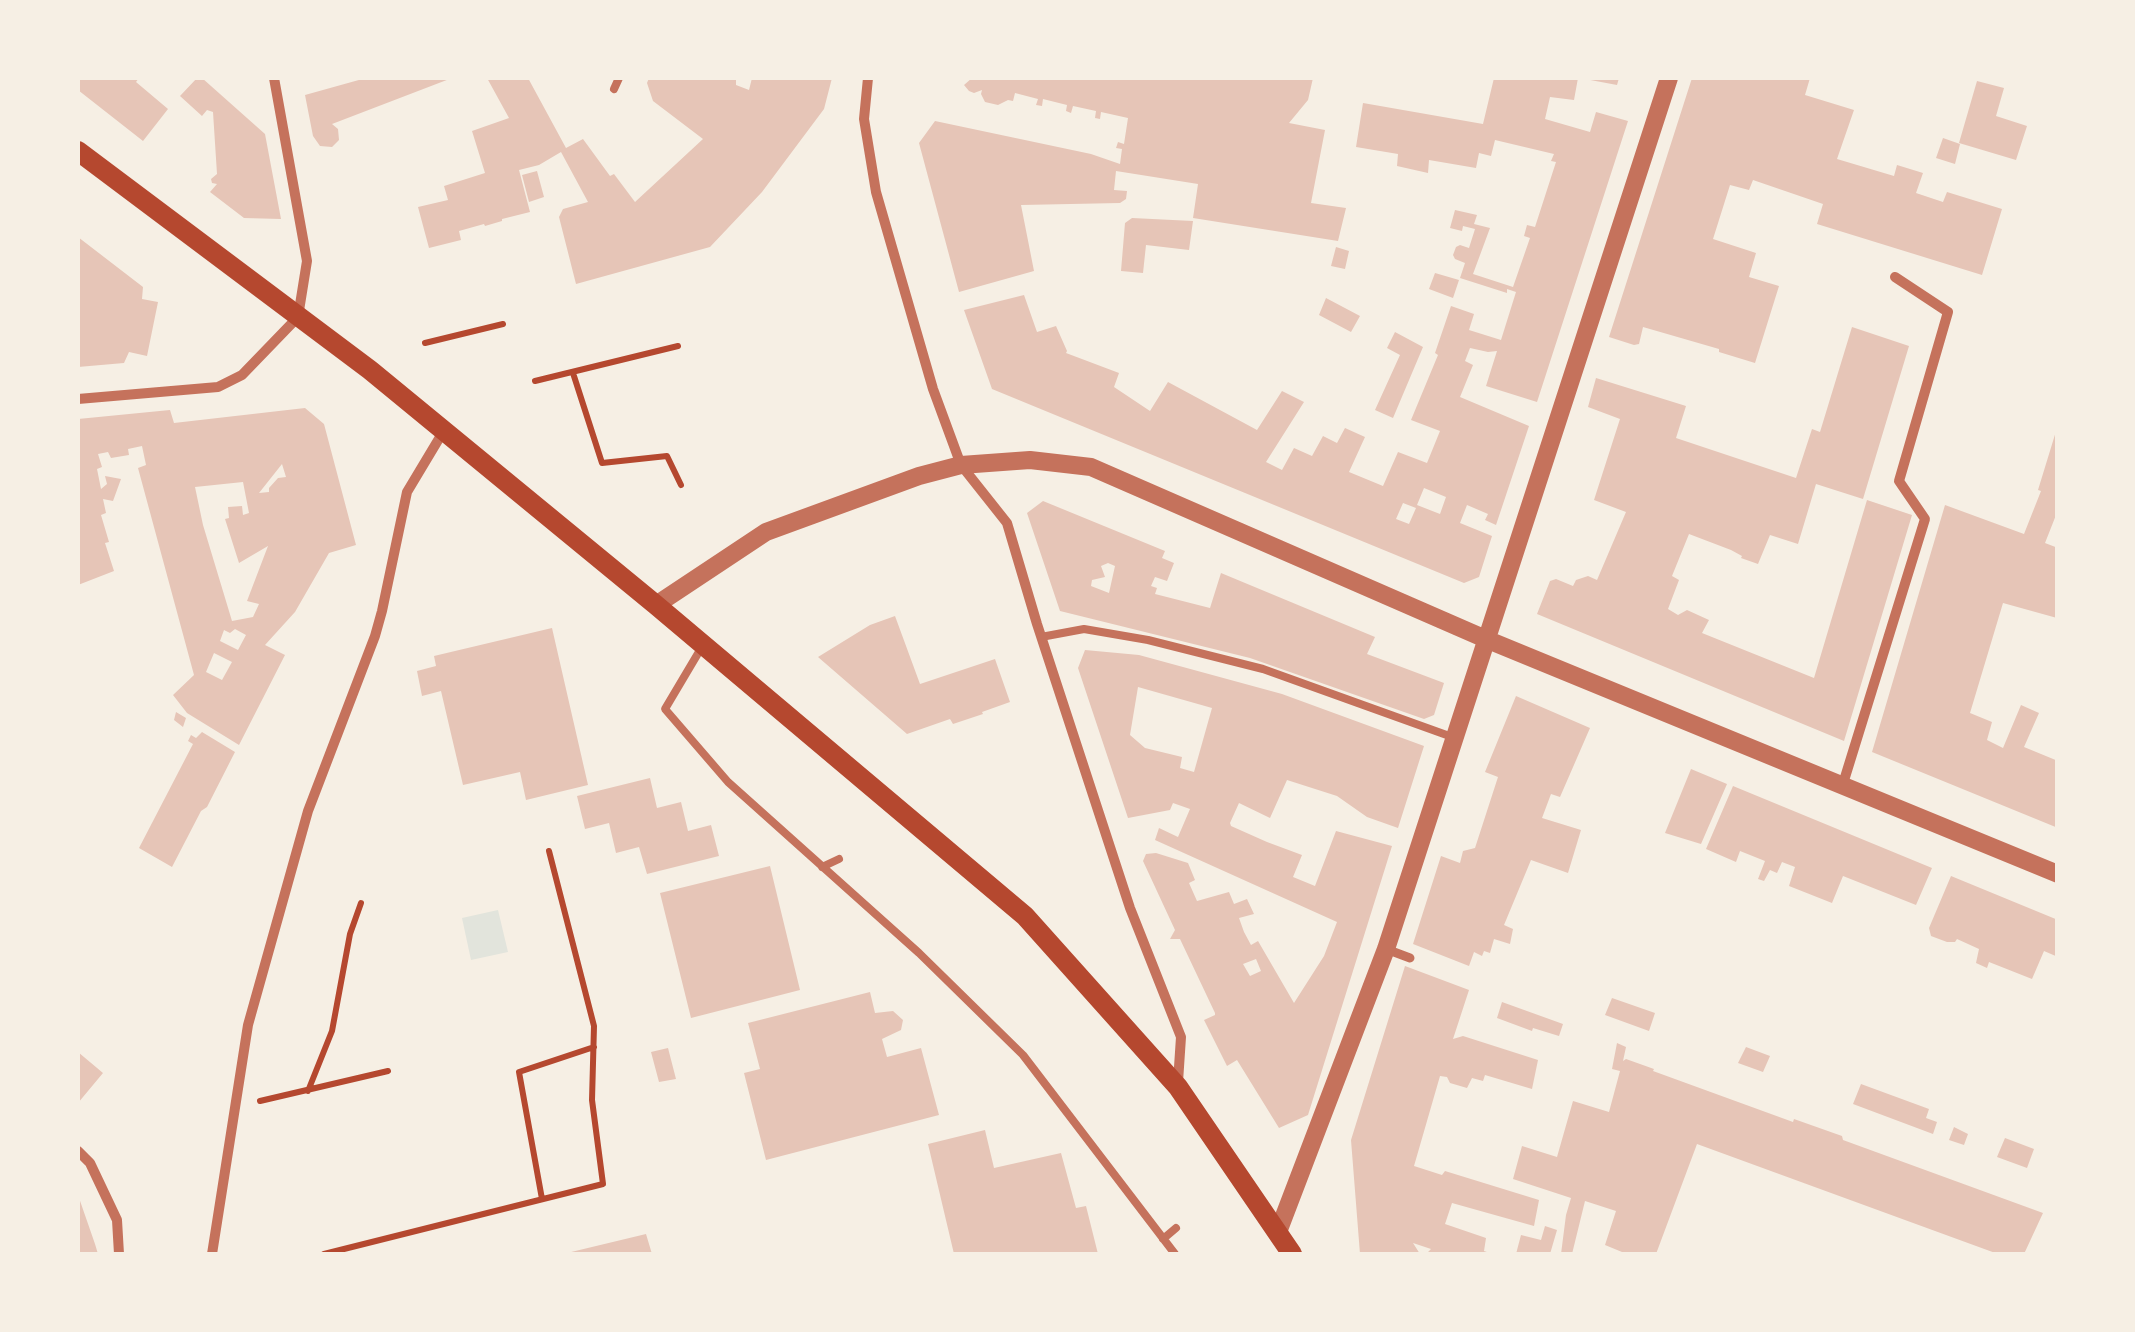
<!DOCTYPE html>
<html>
<head>
<meta charset="utf-8">
<style>
	body { margin:0 }
	#map { position:relative; width:2135px; height:1332px; overflow:hidden; background:#f6efe4; font-family:Karla,sans-serif }
	canvas { display:block }
	.frame { position:absolute; inset:0; border:80px solid #f6efe4; pointer-events:none }
</style>
</head>
<body>
<div id="map">
<canvas width="2135" height="1332"></canvas>
<div class="frame"></div>
</div>
<script>
const ctx = document.querySelector('canvas').getContext('2d');
ctx.lineJoin = 'round';
function fill(path, color) { ctx.fillStyle = color; ctx.fill(path, 'evenodd'); }
const toPath = rows => new Path2D(rows.map(r => 'M' + r).join(''));
function trace(path, color, width, dash) { ctx.strokeStyle = color; ctx.lineWidth = width; ctx.lineCap = dash ? 'butt' : 'round'; ctx.setLineDash(dash || []); ctx.stroke(path); }
fill(toPath([
	[498,910,508,952,471,960,462,918]
]), '#e2e4dc');
fill(toPath([
	[78,78,139,78,136,82,168,109,143,141,78,90],
	[197,78,202,78,265,134,281,219,244,218,210,192,217,184,212,183,211,179,217,174,213,112,207,110,202,116,180,96],
	[366,78,452,78,332,124,338,129,339,140,332,147,320,146,313,136,305,95],
	[487,78,528,78,566,148,583,139,610,176,614,174,635,202,703,139,653,101,647,83,649,78,736,78,736,85,749,90,752,78,832,78,824,109,762,192,710,247,576,284,559,217,563,209,588,202,561,152,539,165,519,170,530,212,502,219,502,221,485,226,484,224,459,231,461,240,429,248,418,207,448,200,444,186,485,173,472,131,509,118],
	[972,78,1313,78,1308,100,1289,123,1325,130,1311,203,1346,208,1338,241,1193,218,1198,184,1116,171,1114,190,1127,191,1126,199,1120,203,1021,205,1034,271,959,292,919,143,935,121,1091,154,1120,164,1122,149,1116,148,1118,142,1124,144,1128,118,1101,112,1100,119,1095,118,1096,111,1073,106,1071,113,1066,111,1067,105,1043,99,1042,106,1036,105,1038,99,1015,93,1013,101,1008,100,998,105,985,102,981,94,982,90,974,93,969,91,964,85],
	[1494,78,1578,78,1574,100,1550,97,1545,119,1590,132,1596,112,1628,121,1537,402,1486,386,1497,351,1488,352,1470,348,1465,361,1473,365,1460,397,1529,426,1496,525,1485,520,1488,514,1467,505,1460,523,1492,536,1479,577,1464,583,992,389,964,310,1024,295,1037,332,1056,326,1067,351,1066,353,1119,373,1114,387,1150,411,1168,382,1257,430,1282,391,1304,402,1266,462,1282,470,1294,448,1312,456,1323,436,1337,443,1345,428,1365,437,1349,472,1383,486,1398,452,1427,463,1440,431,1411,420,1438,355,1435,353,1451,306,1474,314,1469,330,1501,340,1516,292,1507,289,1507,293,1460,278,1465,263,1455,259,1453,255,1456,247,1460,245,1469,248,1475,229,1463,226,1462,231,1450,228,1455,210,1477,215,1474,224,1490,228,1473,274,1513,287,1530,238,1524,236,1527,225,1535,227,1556,162,1551,161,1554,154,1495,140,1491,156,1479,153,1476,168,1429,160,1428,173,1397,166,1398,154,1356,147,1363,103,1483,124],
	[1424,488,1446,497,1440,514,1417,505],
	[1403,503,1416,508,1409,524,1396,519],
	[1585,78,1619,78,1617,85,1585,79],
	[1692,78,1810,78,1805,95,1854,110,1837,159,1894,176,1897,165,1923,173,1916,193,1943,202,1947,192,2002,209,1982,275,1817,224,1823,204,1753,180,1749,190,1730,185,1713,239,1756,253,1749,277,1779,286,1755,363,1719,352,1719,349,1643,327,1639,344,1634,345,1609,337],
	[1977,81,2004,88,1996,116,2027,126,2016,160,1959,143],
	[1943,138,1960,144,1955,164,1936,158],
	[537,171,544,197,529,202,522,175],
	[1132,218,1193,221,1189,250,1146,245,1143,273,1121,271,1125,223],
	[78,237,143,287,142,299,158,302,147,356,129,352,124,363,78,367],
	[1336,247,1349,251,1345,269,1331,266],
	[1435,273,1459,280,1453,298,1429,289],
	[1326,298,1360,316,1351,332,1319,315],
	[1852,327,1909,346,1863,499,1816,484,1798,544,1770,535,1758,564,1741,558,1742,556,1731,550,1689,534,1672,576,1679,580,1668,609,1678,615,1687,610,1709,620,1702,633,1814,678,1867,500,1912,515,1844,741,1537,614,1550,581,1556,579,1573,586,1576,580,1588,576,1597,580,1626,512,1594,500,1620,419,1588,407,1596,378,1686,406,1676,438,1796,478,1812,429,1820,432],
	[1395,332,1423,347,1393,418,1375,410,1400,355,1387,348],
	[305,408,324,424,356,545,329,553,295,612,265,645,285,655,239,745,187,713,173,695,194,675,138,468,146,465,142,446,128,449,129,455,111,458,108,452,98,454,102,467,97,469,101,489,107,484,105,476,121,479,113,501,103,499,106,513,101,515,109,542,105,543,114,571,78,585,78,419,170,410,174,423],
	[282,464,286,477,278,478,269,488,269,492,259,493],
	[243,482,249,513,243,515,242,506,228,507,229,518,225,519,239,563,268,546,247,601,259,604,253,617,232,621,203,525,195,487],
	[235,629,246,635,238,650,220,641,224,630,230,633],
	[214,653,232,662,222,680,206,672],
	[2057,428,2058,510,2045,543,2058,548,2058,616,2057,618,2003,603,1970,713,1992,722,1987,740,2003,748,2021,705,2039,713,2024,747,2058,761,2058,828,1872,752,1945,505,2024,534,2041,491,2038,490],
	[1043,501,1165,551,1162,558,1174,563,1167,581,1155,577,1151,586,1157,588,1155,594,1210,608,1221,573,1375,637,1367,654,1444,683,1434,715,1424,719,1250,658,1060,611,1027,513],
	[1108,563,1115,566,1109,593,1091,586,1092,580,1105,577,1101,566],
	[895,616,920,684,995,659,1010,702,982,712,983,714,953,724,950,719,907,734,818,657,870,625],
	[552,628,588,785,526,800,520,772,463,785,441,691,422,696,417,671,436,666,434,656],
	[1085,650,1139,655,1282,694,1424,746,1398,828,1367,817,1337,796,1287,780,1270,818,1239,803,1230,823,1231,826,1267,842,1302,855,1293,877,1315,886,1336,831,1392,846,1308,1115,1279,1128,1237,1060,1227,1066,1204,1020,1215,1015,1215,1013,1180,939,1170,939,1175,930,1143,861,1146,854,1156,853,1188,863,1195,880,1189,883,1197,901,1229,892,1234,904,1247,899,1254,914,1239,918,1244,932,1251,945,1258,941,1294,1003,1324,956,1337,922,1155,840,1159,828,1178,837,1190,809,1173,803,1170,810,1128,818,1078,668],
	[1138,687,1212,708,1194,772,1180,768,1182,757,1145,748,1130,735],
	[1256,959,1261,971,1250,976,1243,964],
	[1516,696,1590,728,1560,797,1551,794,1542,818,1581,830,1568,873,1531,860,1504,925,1513,929,1510,944,1494,939,1490,953,1484,951,1482,956,1474,952,1469,966,1413,944,1441,856,1460,863,1463,851,1475,848,1498,777,1485,772],
	[176,712,186,718,183,727,174,720],
	[202,732,235,752,207,807,201,811,172,867,139,848,193,744,188,741,191,735,196,738],
	[1691,769,1727,784,1701,844,1665,833],
	[650,778,657,808,681,802,688,831,711,825,719,856,647,874,639,847,616,853,609,823,585,829,577,796],
	[1733,786,1932,868,1916,905,1843,876,1832,903,1789,886,1795,867,1782,862,1777,873,1770,870,1764,881,1758,879,1765,861,1740,851,1736,862,1706,849],
	[770,866,800,990,691,1018,660,893],
	[1951,876,2058,920,2058,957,2044,951,2032,979,1989,962,1987,968,1976,963,1979,949,1957,939,1955,942,1947,942,1931,936,1929,928],
	[1405,966,1469,990,1453,1039,1463,1036,1538,1060,1532,1089,1485,1075,1483,1081,1472,1078,1467,1088,1450,1083,1447,1077,1440,1076,1414,1166,1442,1175,1445,1171,1539,1200,1534,1226,1452,1203,1445,1224,1486,1238,1484,1251,1493,1254,1426,1254,1431,1249,1413,1243,1420,1254,1360,1254,1351,1140],
	[870,992,875,1013,893,1011,903,1020,901,1030,882,1039,887,1057,921,1048,939,1115,766,1160,744,1073,760,1069,748,1023],
	[1612,998,1655,1013,1649,1031,1605,1015],
	[1502,1002,1563,1024,1559,1036,1533,1028,1532,1031,1497,1018],
	[1617,1043,1626,1047,1623,1061,1626,1059,1654,1069,1653,1071,1793,1122,1794,1119,1842,1136,1843,1140,2043,1213,2024,1254,1998,1254,1697,1144,1656,1254,1622,1254,1622,1252,1605,1245,1616,1211,1585,1201,1572,1254,1561,1254,1566,1215,1571,1198,1513,1179,1522,1146,1557,1157,1573,1101,1609,1112,1620,1071,1612,1069],
	[1746,1047,1770,1056,1763,1072,1738,1063],
	[668,1048,676,1079,659,1082,651,1052],
	[78,1052,103,1073,78,1103],
	[1861,1084,1929,1109,1926,1118,1937,1122,1933,1134,1853,1104],
	[1954,1127,1968,1134,1964,1145,1949,1140],
	[985,1130,994,1168,1061,1153,1076,1208,1086,1206,1098,1254,954,1254,928,1144],
	[2005,1138,2034,1149,2027,1168,1997,1157],
	[78,1195,95,1244,98,1254,78,1254],
	[1545,1226,1557,1230,1550,1254,1516,1254,1521,1235,1541,1240],
	[646,1234,652,1254,568,1254,567,1253]
]), '#e6c5b7');
trace(toPath([
	[425,343,503,324],
	[573,373,602,463,667,456,681,485],
	[535,381,678,346],
	[308,1091,332,1031,350,934,361,903],
	[260,1101,388,1071],
	[542,1199,519,1072,594,1047],
	[324,1254,603,1184,592,1100,594,1026,549,851]
]), '#b5482f', 6);
trace(toPath([
	[614,89,619,78],
	[1041,637,1084,629,1148,640,1263,669,1455,738],
	[703,645,665,709,728,782,919,953,1023,1055,1175,1254],
	[822,867,839,859],
	[1163,1239,1176,1228]
]), '#c5725c', 8);
trace(toPath([
	[1386,949,1410,958]
]), '#c5725c', 9);
trace(toPath([
	[868,78,864,119,876,192,933,389,961,465,1007,523,1037,624,1130,908,1181,1037,1178,1082],
	[78,399,218,387,242,375,298,317,307,261,274,78],
	[1842,787,1925,519,1899,481,1948,312,1895,277],
	[78,1151,90,1163,117,1220,119,1254],
	[212,1254,248,1025,308,811,375,636,382,611,407,492,443,432]
]), '#c5725c', 10);
trace(toPath([
	[656,605,766,532,919,476,961,465,1030,460,1091,467,1488,640,2058,874],
	[1278,1232,1386,949,1669,78]
]), '#c5725c', 18);
trace(toPath([
	[78,151,370,370,656,605,1025,916,1178,1087,1292,1254]
]), '#b5482f', 20);
</script>
</body>
</html>
